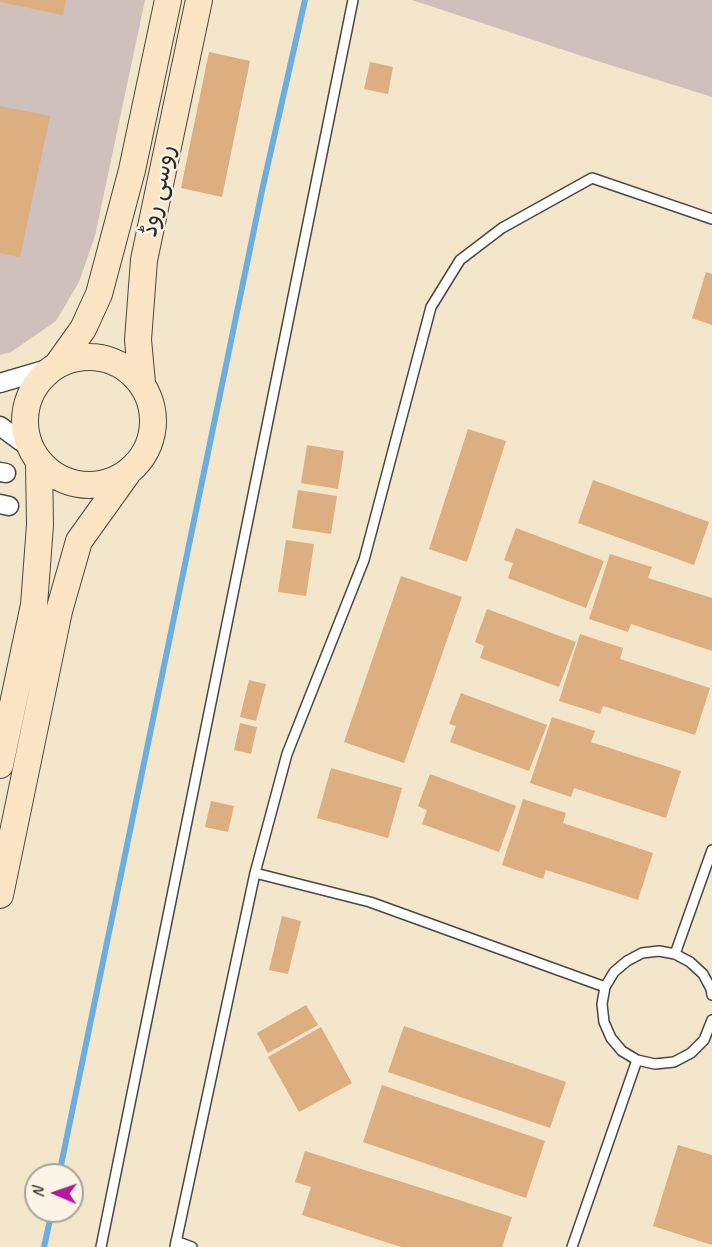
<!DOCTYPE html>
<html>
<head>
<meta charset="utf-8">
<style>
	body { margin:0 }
	#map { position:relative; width:712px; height:1247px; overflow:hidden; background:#f4e6cb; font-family:Caveat,sans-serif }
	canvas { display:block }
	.north { position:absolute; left:24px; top:1163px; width:60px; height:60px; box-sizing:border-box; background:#fcf5e5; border:2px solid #a8a49b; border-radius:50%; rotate:272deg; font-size:16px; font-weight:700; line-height:24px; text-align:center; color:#2b2b2b }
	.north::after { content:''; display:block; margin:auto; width:21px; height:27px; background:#b5179e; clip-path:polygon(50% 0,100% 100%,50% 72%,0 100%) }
</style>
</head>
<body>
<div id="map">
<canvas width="712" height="1247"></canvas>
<div class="north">N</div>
</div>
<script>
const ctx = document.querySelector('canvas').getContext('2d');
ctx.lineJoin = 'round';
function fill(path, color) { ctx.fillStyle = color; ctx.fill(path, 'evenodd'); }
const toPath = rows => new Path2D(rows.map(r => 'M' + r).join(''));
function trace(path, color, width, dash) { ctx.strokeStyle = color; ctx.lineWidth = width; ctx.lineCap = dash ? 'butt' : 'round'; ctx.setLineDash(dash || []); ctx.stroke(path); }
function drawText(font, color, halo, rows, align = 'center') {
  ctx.font = font + ' Caveat,"Playpen Sans Arabic",sans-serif'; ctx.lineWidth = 4.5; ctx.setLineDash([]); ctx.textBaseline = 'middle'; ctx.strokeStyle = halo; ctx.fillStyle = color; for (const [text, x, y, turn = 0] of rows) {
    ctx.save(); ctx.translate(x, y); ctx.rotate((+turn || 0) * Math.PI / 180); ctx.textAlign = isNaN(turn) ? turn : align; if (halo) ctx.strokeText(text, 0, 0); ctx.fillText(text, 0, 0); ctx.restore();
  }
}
fill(toPath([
	[0,0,145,0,95,236,79,282,56,321,11,352,0,355],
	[412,0,712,0,712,97,591,59]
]), '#cfc0bb');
trace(toPath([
	[59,1175,263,186,305,0],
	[44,1247,52,1211]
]), '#6caee0', 6);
fill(toPath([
	[0,0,66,0,63,15,0,2],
	[209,52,250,61,222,197,181,188],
	[370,62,393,67,388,94,364,89],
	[0,106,50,116,20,257,0,253],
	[706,272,712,274,712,325,692,318],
	[468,429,506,441,467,562,429,549],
	[307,445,344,451,338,489,301,483],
	[593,480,709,522,694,565,578,523],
	[298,490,337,496,331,534,292,528],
	[516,528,604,561,586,608,508,578,513,563,504,560],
	[286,540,314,544,306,596,278,592],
	[610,554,652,567,648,578,712,598,712,651,631,624,628,632,589,619],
	[401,576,462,597,404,763,344,742],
	[487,609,576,642,559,687,480,658,484,646,475,642],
	[580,634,623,648,620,659,710,688,695,735,603,706,600,714,559,701],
	[249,680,266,684,256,721,240,717],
	[461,693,547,725,529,771,450,742,456,726,449,724],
	[552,717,595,731,591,742,681,771,666,818,574,788,571,797,530,783],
	[240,723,257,727,251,754,234,750],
	[331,768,402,788,388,838,317,818],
	[430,774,516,806,499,852,422,824,427,810,418,806],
	[523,799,566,813,563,823,653,853,638,900,546,870,543,879,502,865],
	[211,801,234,806,228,832,205,827],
	[282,916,301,921,288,974,269,970],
	[306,1005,318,1025,268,1053,257,1033],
	[404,1026,566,1082,550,1128,388,1072],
	[321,1027,352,1083,299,1112,268,1057],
	[382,1085,545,1141,526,1198,363,1142],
	[678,1145,712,1155,712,1245,653,1226],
	[305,1151,512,1217,502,1247,401,1247,302,1215,311,1187,295,1182]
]), '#dcae80');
const lane = toPath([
	[255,873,370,902,605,987],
	[675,954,712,850],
	[712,995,711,989,703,974,690,962,675,954,659,951,642,953,627,961,614,972,605,987,602,1004,604,1022,611,1038,622,1051,637,1060,655,1064,674,1062,691,1053,704,1040,712,1020],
	[176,1241,192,1247],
	[101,1247,353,0],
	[175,1247,255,873,287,754,364,560,431,307,460,260,502,228,592,178,712,219],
	[572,1247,637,1060]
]);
const street = toPath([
	[0,383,51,368],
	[0,426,30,448],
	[0,472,6,473],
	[0,504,9,506]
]);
const secondary = toPath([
	'25 421a64 64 0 1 1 128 0a64 64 0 1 1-128 0Z',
	[58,364,83,329,99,294,132,170,168,0],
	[142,383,138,340,144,260,199,0],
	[0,765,34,605,40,525,39,463],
	[0,895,59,611,79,541,127,474]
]);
trace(lane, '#494743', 12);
trace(street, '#494743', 21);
trace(secondary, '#494743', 28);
trace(lane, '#fff', 9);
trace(street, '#fff', 18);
trace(secondary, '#fce5c4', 26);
drawText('24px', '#2b2b2b', '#fcf5e5', [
	["روسی روڈ",159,191,-78]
]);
</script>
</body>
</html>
